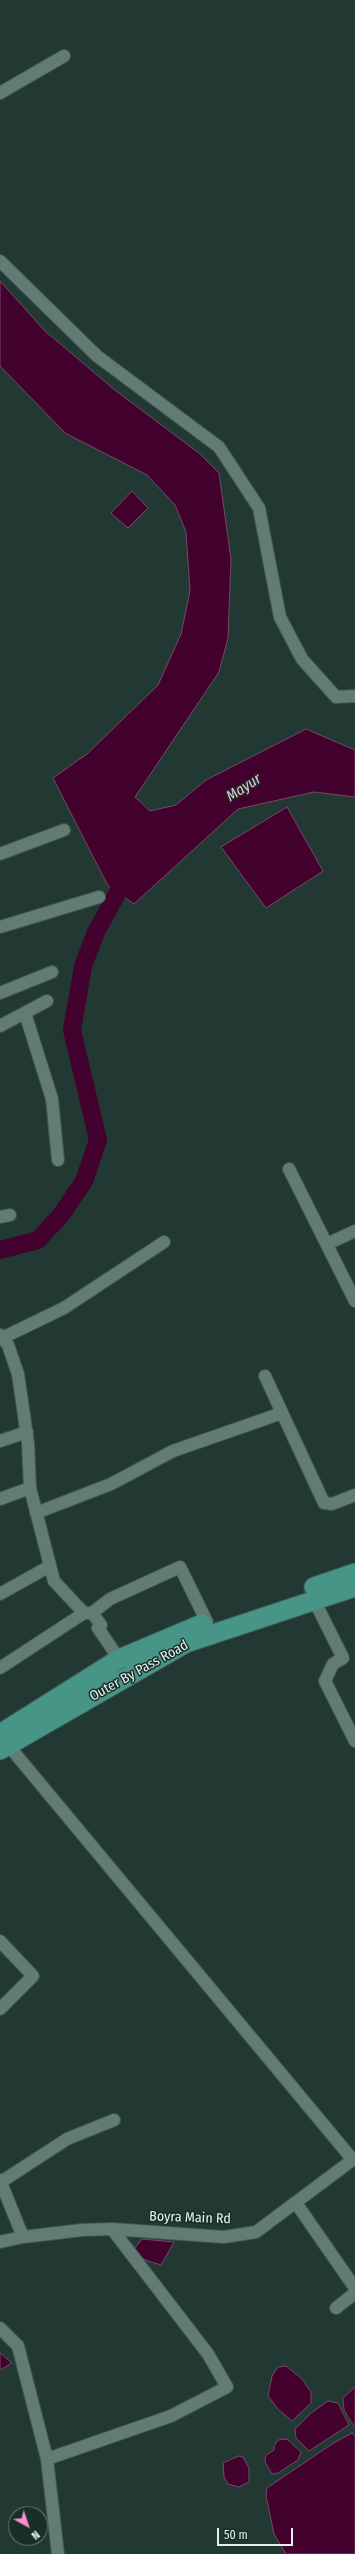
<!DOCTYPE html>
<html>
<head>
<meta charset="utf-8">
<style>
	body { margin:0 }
	#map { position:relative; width:355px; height:2554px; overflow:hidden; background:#223933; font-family:"Fira Sans Condensed",sans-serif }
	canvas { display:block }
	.north { position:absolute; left:8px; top:2506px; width:40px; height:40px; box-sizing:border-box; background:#182f29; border:1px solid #697d77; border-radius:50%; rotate:140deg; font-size:11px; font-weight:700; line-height:16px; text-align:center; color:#e3f1ed }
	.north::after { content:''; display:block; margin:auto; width:14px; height:18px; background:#f98fca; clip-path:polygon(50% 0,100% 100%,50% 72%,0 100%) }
	.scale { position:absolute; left:217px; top:2528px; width:76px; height:18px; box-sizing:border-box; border:2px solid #e3f1ed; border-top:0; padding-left:5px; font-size:12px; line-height:14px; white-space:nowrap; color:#e3f1ed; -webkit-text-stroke:3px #182f29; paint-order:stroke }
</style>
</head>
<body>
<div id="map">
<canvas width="355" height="2554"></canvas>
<div class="north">N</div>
<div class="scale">50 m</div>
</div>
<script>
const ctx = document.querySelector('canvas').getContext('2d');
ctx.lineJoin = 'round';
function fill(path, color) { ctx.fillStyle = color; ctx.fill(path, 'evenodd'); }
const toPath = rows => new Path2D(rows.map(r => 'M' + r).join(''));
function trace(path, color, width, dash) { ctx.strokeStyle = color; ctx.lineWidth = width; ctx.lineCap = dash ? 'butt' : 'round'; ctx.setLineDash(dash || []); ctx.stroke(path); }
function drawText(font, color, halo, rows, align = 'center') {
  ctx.font = font + ' "Fira Sans Condensed",sans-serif'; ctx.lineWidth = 3; ctx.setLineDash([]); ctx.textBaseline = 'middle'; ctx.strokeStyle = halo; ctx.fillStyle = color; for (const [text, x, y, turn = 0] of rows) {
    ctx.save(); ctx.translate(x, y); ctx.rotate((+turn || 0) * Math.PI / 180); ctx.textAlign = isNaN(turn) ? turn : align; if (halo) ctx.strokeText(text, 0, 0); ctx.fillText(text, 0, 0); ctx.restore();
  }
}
const water = toPath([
	[0,281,45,331,116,391,200,454,219,473,231,559,228,638,219,672,135,797,150,811,176,805,206,780,306,729,355,750,355,797,314,792,238,809,134,904,108,886,53,778,87,754,158,685,181,634,190,591,186,532,175,505,147,475,65,433,0,366,0,281],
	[132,491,148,508,128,528,111,513,132,491],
	[287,807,323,871,266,908,221,847,287,807],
	[142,2239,174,2242,161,2265,145,2260,134,2249,142,2239],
	[0,2353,12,2363,0,2370,0,2353],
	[286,2366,302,2379,311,2392,311,2403,292,2421,278,2409,268,2396,272,2376,278,2367,286,2366],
	[355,2387,355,2428,344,2410,343,2398,355,2387],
	[328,2401,338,2403,349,2425,309,2451,296,2438,295,2429,311,2413,328,2401],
	[352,2433,355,2436,355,2554,286,2554,274,2534,266,2496,267,2488,332,2444,352,2433],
	[287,2439,301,2452,298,2460,278,2473,272,2474,265,2462,266,2455,274,2450,274,2446,278,2440,287,2439],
	[239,2456,243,2457,249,2468,249,2482,239,2487,228,2484,224,2477,223,2463,239,2456]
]);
fill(water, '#43022d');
trace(water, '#734a67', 1);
trace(toPath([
	[0,1250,38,1240,61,1215,84,1181,98,1140,72,1030,83,966,96,932,129,872]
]), '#43022d', 18);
const minor = toPath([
	[0,93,64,56],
	[0,261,97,356,219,447,259,508,280,617,302,659,336,697,355,696],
	[0,854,64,830],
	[0,927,99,897],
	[0,993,52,972],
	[25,1013,52,1099,58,1160],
	[0,1026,47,1001],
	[289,1169,355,1301],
	[0,1217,10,1215],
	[327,1244,355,1231],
	[0,1335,8,1345,18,1374,28,1443,30,1488,54,1581,84,1613,92,1613,101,1625,98,1628,119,1659],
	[2,1338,64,1308,164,1242],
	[265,1376,324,1503,332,1504,355,1495],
	[0,1441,27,1432],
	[0,1499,30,1488],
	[36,1513,111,1484,173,1451,282,1413],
	[0,1594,50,1566],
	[314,1600,343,1658,333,1664,325,1681,355,1741],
	[92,1613,110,1599,180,1567,207,1622],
	[0,1668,84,1613],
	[8,1745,353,2160],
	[0,1941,33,1976,0,2009],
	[0,2180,23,2237],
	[1,2182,67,2139,114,2120],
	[296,2203,355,2288],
	[0,2242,23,2237,82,2230,112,2229,224,2237,256,2232,355,2158],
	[336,2308,355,2293],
	[0,2328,18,2346,47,2459],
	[58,2554,47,2459,171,2416,227,2387,208,2354,112,2229]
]);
const primary = toPath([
	[314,1587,355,1573],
	[0,1734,119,1659,202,1624],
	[0,1750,186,1643,355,1587]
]);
trace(minor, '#425652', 14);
trace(primary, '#425652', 21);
trace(minor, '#627b75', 12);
trace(primary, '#469586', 19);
drawText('14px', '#e3f1ed', '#182f29', [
	["Outer By Pass Road",139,1671,-29],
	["Boyra Main Rd",190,2218,2]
]);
drawText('italic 15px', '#fcbede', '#182f29', [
	["Mayur",244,788,-33]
]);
</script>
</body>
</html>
